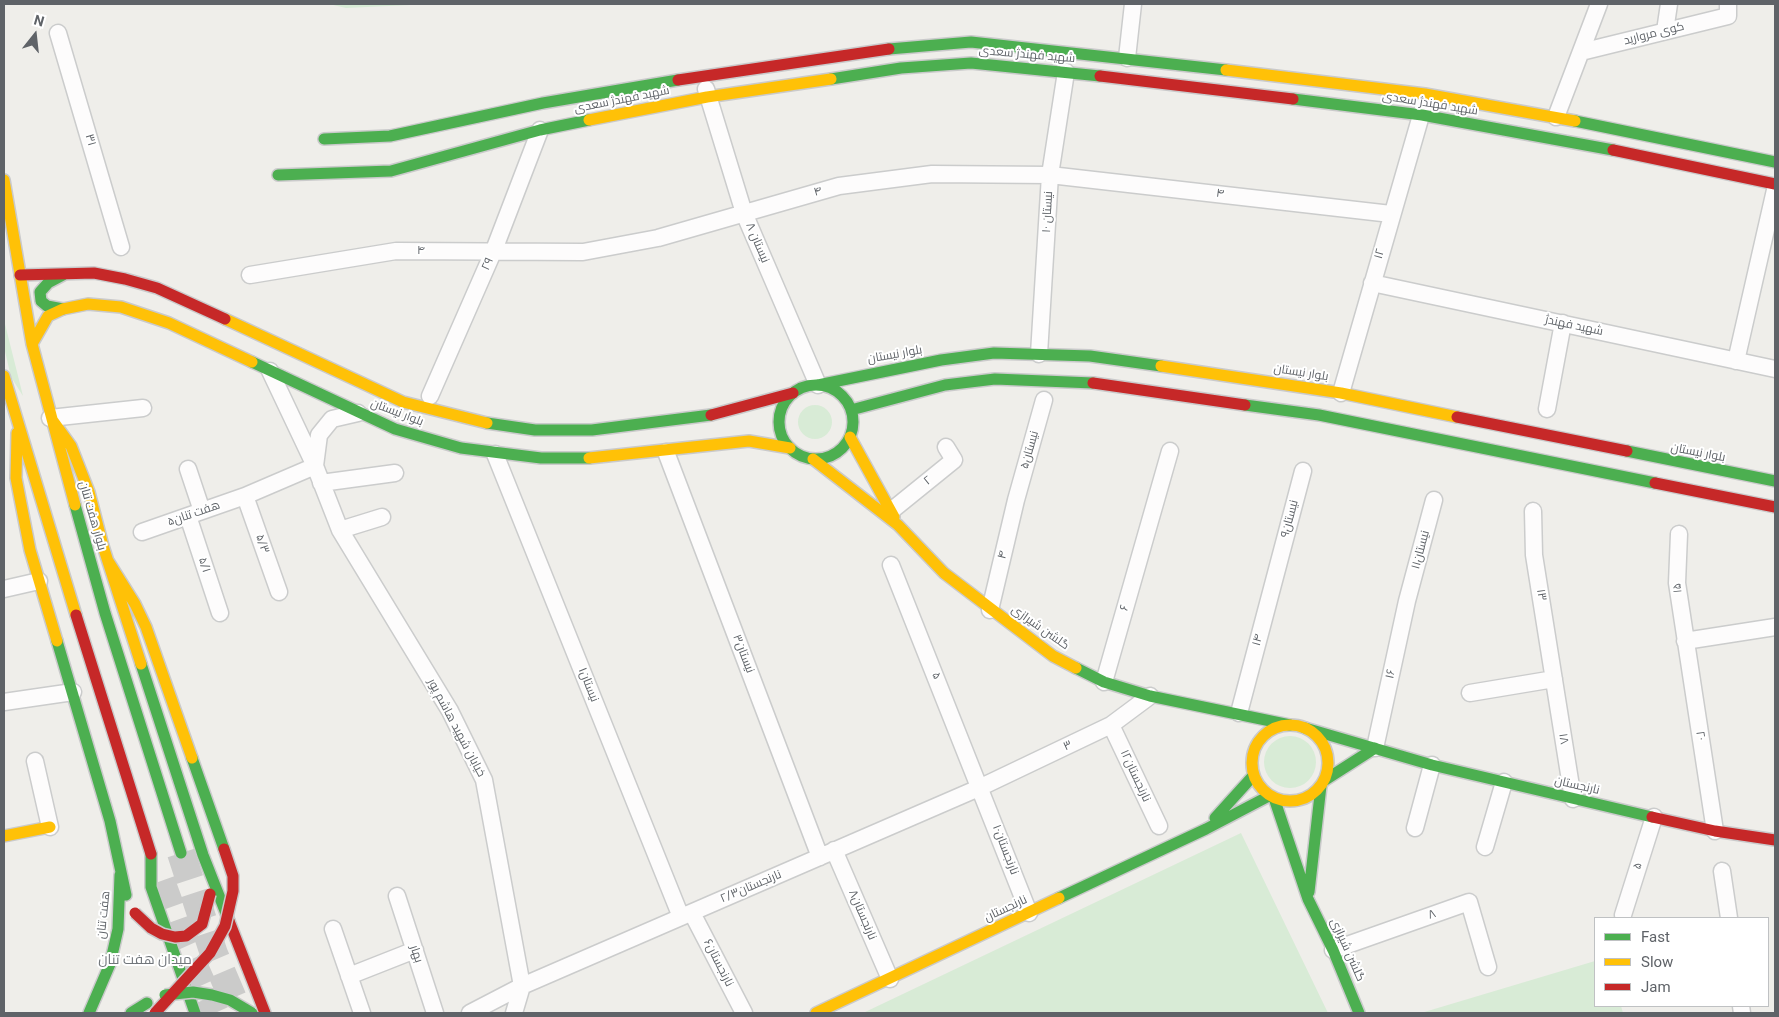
<!DOCTYPE html>
<html>
<head>
<meta charset="utf-8">
<style>
	body { margin:0 }
	#map { position:relative; width:1779px; height:1017px; overflow:hidden; background:#efeeea; font-family:Roboto,sans-serif }
	canvas { display:block }
	.frame { position:absolute; inset:0; border:5px solid #5f6368; pointer-events:none }
	.legend { position:absolute; left:1594px; top:917px; width:175px; height:90px; box-sizing:border-box; background:#fff; border:1px solid #bfc1c3; margin:0; padding:6px 9px; list-style:none; font-size:15px; color:#5f6368 }
	.legend li { display:flex; align-items:center; gap:10px; height:25px }
	.legend b { width:25px; border:1px solid #bfc1c3 }
	.north { position:absolute; left:10px; top:10px; width:50px; height:50px; -webkit-text-stroke:4px #fff; paint-order:stroke; rotate:16deg; font-size:14px; font-weight:700; line-height:20px; text-align:center; color:#5f6368 }
	.north::after { content:''; display:block; margin:auto; width:18px; height:22px; background:#5f6368; clip-path:polygon(50% 0,100% 100%,50% 72%,0 100%) }
</style>
</head>
<body>
<div id="map">
<canvas width="1779" height="1017"></canvas>
<div class="frame"></div>
<ul class="legend">
<li><b style="height:6px;background:#4caf50"></b>Fast</li>
<li><b style="height:6px;background:#ffc107"></b>Slow</li>
<li><b style="height:6px;background:#c62828"></b>Jam</li>
</ul>
<div class="north">N</div>
</div>
<script>
const ctx = document.querySelector('canvas').getContext('2d');
ctx.lineJoin = 'round';
function fill(path, color) { ctx.fillStyle = color; ctx.fill(path, 'evenodd'); }
const toPath = rows => new Path2D(rows.map(r => 'M' + r).join(''));
function trace(path, color, width, dash) { ctx.strokeStyle = color; ctx.lineWidth = width; ctx.lineCap = dash ? 'butt' : 'round'; ctx.setLineDash(dash || []); ctx.stroke(path); }
function drawText(font, color, halo, rows, align = 'center') {
  ctx.font = font + ' Roboto,Cairo,sans-serif'; ctx.lineWidth = 4; ctx.setLineDash([]); ctx.textBaseline = 'middle'; ctx.strokeStyle = halo; ctx.fillStyle = color; for (const [text, x, y, turn = 0] of rows) {
    ctx.save(); ctx.translate(x, y); ctx.rotate((+turn || 0) * Math.PI / 180); ctx.textAlign = isNaN(turn) ? turn : align; if (halo) ctx.strokeText(text, 0, 0); ctx.fillText(text, 0, 0); ctx.restore();
  }
}
fill(toPath([
	[329,4,431,4,346,8],
	[4,320,23,396,11,377,4,347],
	'798 422a17 17 0 1 1 34 0a17 17 0 1 1-34 0Z',
	'1264 762a26 26 0 1 1 52 0a26 26 0 1 1-52 0Z',
	[1241,833,1328,1013,863,1013],
	[1595,961,1595,1006,1621,1006,1623,1013,1421,1013]
]), '#d8ebd6');
trace(toPath([
	[181,853,214,954,239,1013],
	[161,881,184,944,215,1013]
]), '#cbcbca', 28, [28, 14]);
const street = toPath([
	[1665,31,1669,4],
	[58,33,121,247],
	[1581,52,1728,16,1728,4],
	[1127,58,1133,4],
	[706,89,744,213,818,385],
	[1556,117,1599,4],
	[250,275,396,251,583,252,658,238,839,186,932,174,1050,175,1391,214],
	[1372,283,1775,369],
	[1039,354,1050,175,1066,72],
	[1736,361,1775,190],
	[270,371,315,466,340,530,450,711,484,780,522,986,514,1013],
	[1341,393,1424,105],
	[430,396,494,250,540,130],
	[1547,409,1563,323],
	[50,418,143,408],
	[666,452,820,857],
	[495,454,681,917],
	[315,466,319,435,332,419,358,413],
	[188,469,202,511],
	[321,483,395,473],
	[245,496,279,592],
	[891,511,954,460,946,447],
	[1533,511,1534,555,1573,799],
	[188,516,220,613],
	[340,530,382,517],
	[142,532,245,496,315,466],
	[1679,534,1677,583,1715,831],
	[891,565,1029,913],
	[4,589,39,581],
	[990,610,1016,500,1044,400],
	[1685,641,1775,627],
	[1104,682,1170,451],
	[1470,693,1554,679],
	[4,702,73,692],
	[1239,713,1303,471],
	[1111,725,1159,826],
	[1375,748,1407,601,1434,500],
	[35,761,50,827],
	[1415,828,1432,765],
	[1485,847,1504,782],
	[834,850,890,979],
	[1722,871,1729,918],
	[397,896,435,1013],
	[692,913,744,1013],
	[1623,915,1654,817],
	[333,929,362,1013],
	[1333,950,1469,902,1488,967],
	[349,976,415,950],
	[1741,1006,1742,1013],
	[470,1013,522,986,981,787,1111,725,1150,696]
]);
const fast = toPath([
	[889,49,971,42,1226,70],
	[831,79,901,68,971,63,1100,76],
	[1293,99,1422,115,1613,150],
	[1575,121,1775,162],
	[324,139,390,136,543,103,678,80],
	[278,175,391,171,540,130,589,120],
	[63,275,48,283,40,292,41,301,47,306,63,309],
	[252,362,395,429,461,448,541,458,589,458],
	[818,385,941,360,994,353,1090,356,1161,366],
	'779 422a37 37 0 1 1 74 0a37 37 0 1 1-74 0Z',
	[1245,405,1319,415,1655,483],
	[851,410,945,385,995,379,1093,383],
	[487,423,535,430,592,430,711,415],
	[1627,451,1775,481],
	[75,505,105,613,181,853],
	[57,641,110,821,126,895],
	[141,664,203,855,229,921],
	[1076,668,1104,682,1150,696,1290,725],
	[1305,728,1432,765,1652,817],
	[192,758,224,849],
	[1325,780,1375,748],
	[1274,798,1308,899,1333,950,1359,1013],
	[1215,818,1253,776],
	[151,854,151,887,195,1013],
	[1309,892,1321,786],
	[1059,898,1206,829,1269,796],
	[89,1013,110,964,118,929,120,875],
	[131,1013,147,1003]
]);
const slow = toPath([
	[1226,70,1425,94,1575,121],
	[589,120,707,97,831,79],
	[4,180,32,344,75,505],
	[225,319,403,402,487,423],
	[32,344,48,316,63,309,88,304,121,307,169,323,252,362],
	[1161,366,1341,393,1457,417],
	[4,376,76,615],
	[53,421,71,446,89,492,103,546,141,664],
	[17,433,16,478,30,550,57,641],
	[850,437,894,517],
	[589,458,749,441,790,448],
	[813,459,898,525,944,573,1053,656,1076,668],
	[108,561,135,604,146,627,192,758],
	'1252 763a38 38 0 1 1 76 0a38 38 0 1 1-76 0Z',
	[4,836,50,827],
	[816,1013,1059,898]
]);
const jam = toPath([
	[1100,76,1293,99],
	[678,80,889,49],
	[1613,150,1775,184],
	[20,275,94,273,125,279,157,288,225,319],
	[1093,383,1245,405],
	[711,415,793,393],
	[1457,417,1627,451],
	[1655,483,1775,507],
	[76,615,151,854],
	[1652,817,1715,831,1775,840],
	[229,921,265,1013]
]);
trace(street, '#cbcccc', 19);
trace(fast, '#cacacb', 14);
trace(slow, '#cacacb', 14);
trace(jam, '#cacacb', 14);
trace(street, '#fdfcfc', 16);
trace(fast, '#4caf50', 11);
trace(slow, '#ffc107', 11);
trace(jam, '#c62828', 11);
const fastBridge = toPath([
	[165,995,193,992,212,995,230,1000,252,1013]
]);
const jamBridge = toPath([
	[135,913,151,928,162,934,175,937,186,936,202,924,210,894],
	[155,1013,210,953,225,926,233,891,233,876,224,849]
]);
trace(fastBridge, '#cacacb', 14, []);
trace(jamBridge, '#cacacb', 14, []);
trace(fastBridge, '#4caf50', 11);
trace(jamBridge, '#c62828', 11);
drawText('12px', '#5f6368', '#fff', [
	["کوی مروارید",1654,34,-14],
	["شهید فهندژ سعدی",1027,55,5],
	["شهید فهندژ سعدی",622,100,-11],
	["شهید فهندژ سعدی",1430,104,9],
	["۳۱",90,140,74],
	["۴",818,192,-16],
	["۴",1220,194,7],
	["نیستان ۱۰",1048,212,-87],
	["نیستان ۸",757,243,67],
	["۴",421,251],
	["۱۲",1380,254,-75],
	["۲۹",488,264,-66],
	["شهید فهندژ",1574,326,12],
	["بلوار نیستان",895,355,-10],
	["بلوار نیستان",1301,373,9],
	["بلوار نیستان",397,413,21],
	["۵نیستان",1030,450,-74],
	["بلوار نیستان",1698,453,11],
	["۲",928,481,-39],
	["هفت تنان۵",194,514,-19],
	["بلوار هفت تنان",92,516,74],
	["۹نیستان",1290,519,-75],
	["۵/۳",262,544,71],
	["۱۱نیستان",1421,550,-75],
	["۴",1003,555,-76],
	["۵/۱",204,565,72],
	["۱۵",1678,588,-95],
	["۱۳",1541,595,81],
	["۶",1125,608,-74],
	["گلشن شیرازی",1040,628,35],
	["۱۴",1258,640,-75],
	["۳نیستان",743,654,69],
	["۱۶",1391,674,-78],
	["۵",936,676,68],
	["۱نیستان",588,685,68],
	["خیابان شهید هاشم پور",456,728,62],
	["۲۰",1700,736,81],
	["۱۸",1563,739,81],
	["۳",1068,746,-25],
	["۱۲نارنجستان",1135,776,65],
	["نارنجستان",1577,786,13],
	["۱۰نارنجستان",1005,850,69],
	["۵",1638,866,-73],
	["۲/۳نارنجستان",751,887,-23],
	["نارنجستان",1006,909,-25],
	["هفت تنان",104,915,-84],
	["۸نارنجستان",862,915,67],
	["۸",1432,915,-19],
	["گلشن شیرازی",1347,950,66],
	["بهار",416,954,72],
	["۶نارنجستان",718,963,63]
]);
drawText('14px', '#70757a', '#fff', [
	["میدان هفت تنان",145,960]
]);
</script>
</body>
</html>
